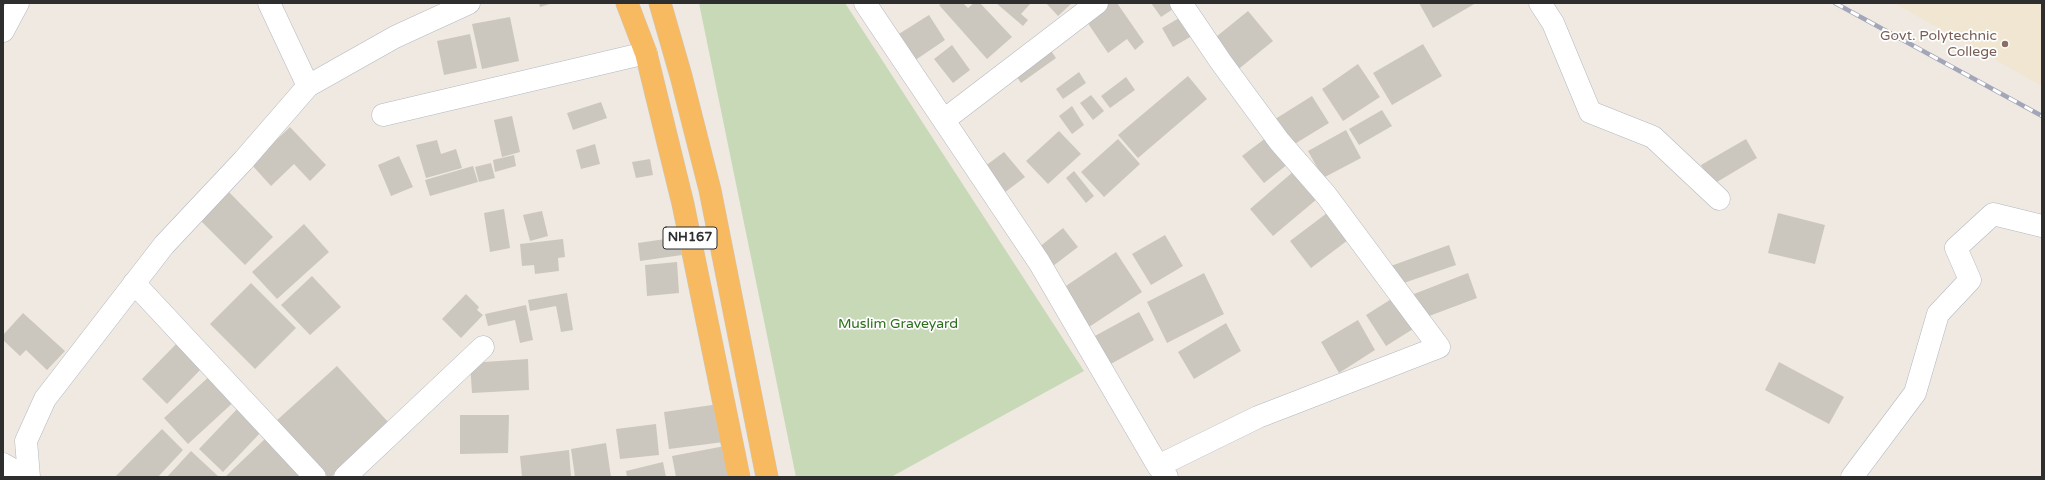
<!DOCTYPE html>
<html>
<head>
<meta charset="utf-8">
<style>
	body { margin:0 }
	#map { position:relative; width:2045px; height:480px; overflow:hidden; background:#efe9e1; font-family:"Varela Round",sans-serif }
	canvas { display:block }
	.frame { position:absolute; inset:0; border:4px solid #2e2e2e; pointer-events:none }
</style>
</head>
<body>
<div id="map">
<canvas width="2045" height="480"></canvas>
<div class="frame"></div>
</div>
<script>
const ctx = document.querySelector('canvas').getContext('2d');
ctx.lineJoin = 'round';
function fill(path, color) { ctx.fillStyle = color; ctx.fill(path, 'evenodd'); }
const toPath = rows => new Path2D(rows.map(r => 'M' + r).join(''));
function trace(path, color, width, dash) { ctx.strokeStyle = color; ctx.lineWidth = width; ctx.lineCap = dash ? 'butt' : 'round'; ctx.setLineDash(dash || []); ctx.stroke(path); }
function drawText(font, color, halo, rows, align = 'center') {
  ctx.font = font + ' "Varela Round",sans-serif'; ctx.lineWidth = 3.5; ctx.setLineDash([]); ctx.textBaseline = 'middle'; ctx.strokeStyle = halo; ctx.fillStyle = color; for (const [text, x, y, turn = 0] of rows) {
    ctx.save(); ctx.translate(x, y); ctx.rotate((+turn || 0) * Math.PI / 180); ctx.textAlign = isNaN(turn) ? turn : align; if (halo) ctx.strokeText(text, 0, 0); ctx.fillText(text, 0, 0); ctx.restore();
  }
}
fill(toPath([
	[1894,3,2042,3,2042,86]
]), '#f0e6d1');
fill(toPath([
	[699,3,845,3,1084,371,891,477,796,477]
]), '#c8d9b8');
fill(toPath([
	[539,3,553,3,540,7],
	[942,3,963,3,968,8,974,3,980,3,1012,37,987,59,939,5],
	[996,3,1031,3,1021,14,1028,20,1023,26],
	[1046,3,1072,3,1058,16],
	[1108,3,1117,3,1144,42,1135,50,1127,39,1108,53,1085,19],
	[1151,3,1178,3,1179,5,1161,17],
	[1419,3,1476,3,1433,28],
	[1248,11,1273,41,1235,72,1211,41],
	[1186,14,1197,33,1173,47,1162,28],
	[929,15,945,40,911,63,894,37],
	[510,17,519,61,482,69,472,24],
	[470,34,477,68,444,75,437,41],
	[1423,44,1442,76,1392,105,1373,73],
	[952,45,970,70,953,83,934,59],
	[1047,45,1056,58,1021,83,1012,70],
	[1358,64,1380,97,1343,121,1322,89],
	[1079,72,1086,83,1063,99,1056,89],
	[1188,76,1207,99,1138,158,1118,135],
	[1126,77,1135,90,1110,108,1101,96],
	[1091,95,1104,111,1093,120,1080,103],
	[1312,96,1329,123,1288,148,1272,121],
	[601,102,607,118,573,130,567,113],
	[1072,106,1084,125,1072,134,1059,116],
	[1382,110,1392,126,1359,145,1349,129],
	[512,116,520,152,502,157,494,120],
	[290,127,326,165,310,181,294,164,271,186,251,164],
	[1346,130,1361,158,1323,178,1308,151],
	[1059,131,1081,154,1048,184,1026,161],
	[1267,137,1288,164,1264,183,1242,156],
	[1118,139,1140,164,1104,197,1081,172],
	[1746,139,1757,158,1712,185,1701,165],
	[437,140,441,154,456,149,462,168,426,178,416,145],
	[595,144,600,164,581,169,576,150],
	[1004,152,1025,177,1004,193,984,167],
	[514,155,516,166,495,172,493,160],
	[399,156,413,187,391,196,378,165],
	[650,159,653,175,636,178,632,162],
	[491,163,495,178,479,182,475,167],
	[473,166,478,182,430,196,425,180],
	[1074,171,1094,196,1086,203,1066,178],
	[1294,171,1317,199,1273,236,1250,209],
	[229,192,273,237,245,265,200,220],
	[504,209,510,248,490,252,484,213],
	[1331,210,1352,237,1311,268,1290,241],
	[542,211,548,236,530,241,523,215],
	[1778,213,1825,225,1815,264,1768,253],
	[304,224,329,252,277,299,252,272],
	[1063,228,1078,247,1053,266,1038,248],
	[1165,235,1183,266,1151,285,1132,254],
	[679,237,682,255,640,261,638,243],
	[563,239,565,257,558,258,559,271,535,274,534,265,522,266,520,244],
	[1449,245,1456,265,1395,286,1388,267],
	[1116,252,1142,292,1089,327,1063,288],
	[677,262,679,293,647,296,645,265],
	[1204,273,1224,314,1167,343,1147,302],
	[1468,273,1477,298,1424,318,1414,294],
	[312,276,341,307,310,335,281,305],
	[251,283,296,328,255,369,210,324],
	[567,293,573,330,561,332,556,306,530,311,528,300],
	[466,294,479,307,477,310,483,315,461,338,442,319],
	[1393,298,1413,329,1386,346,1366,315],
	[526,305,533,340,520,343,515,320,488,326,485,314],
	[1139,312,1154,340,1109,365,1093,337],
	[23,313,65,351,47,370,26,350,20,356,3,340,3,335],
	[1358,320,1375,350,1339,373,1321,342],
	[1226,323,1241,351,1194,379,1178,352],
	[178,342,203,367,167,404,142,379],
	[528,359,529,390,472,393,470,363],
	[1779,362,1844,397,1829,424,1765,390],
	[337,366,389,423,331,477,328,477,276,421],
	[213,373,237,399,188,444,164,418],
	[719,404,724,442,669,449,664,412],
	[239,407,263,430,223,472,199,449],
	[460,415,509,415,508,453,460,454],
	[656,424,659,455,620,459,616,429],
	[162,429,183,450,158,477,115,477],
	[268,436,306,477,225,477],
	[606,443,611,477,575,477,571,449],
	[725,446,730,477,676,477,672,456],
	[569,450,571,477,522,477,520,456],
	[191,451,219,477,167,477],
	[663,462,666,477,627,477,626,471]
]), '#cbc7bf');
const minor = toPath([
	[269,3,308,86],
	[865,3,1039,262,1158,466,1167,477],
	[1540,3,1553,23,1590,112,1653,137,1719,199],
	[3,31,18,3],
	[383,115,646,53],
	[944,120,1097,3],
	[134,283,315,477],
	[3,464,26,477],
	[1158,466,1258,417,1439,347,1326,195,1279,141,1221,62,1181,3],
	[29,477,26,441,45,399,164,245,243,161,308,86,395,37,469,3],
	[345,477,483,347],
	[1852,477,1915,393,1938,314,1970,280,1956,248,1993,214,2042,226]
]);
const trunk = toPath([
	[627,3,646,53,683,204,739,477],
	[660,3,681,76,710,190,767,477]
]);
trace(minor, '#b4b7c1', 23);
trace(trunk, '#c9c9c9', 23);
trace(minor, '#fff', 22);
trace(trunk, '#f8ba60', 22);
const rail = toPath([
	[1835,3,2042,116]
]);
trace(rail, '#a3a6b8', 4.5);
trace(rail, '#fff', 3, [9]);
for (const [x, y, r, color] of [
	[2005,44,4,"#8d6e63"]
]) { const dot = new Path2D(); dot.arc(x, y, r, 0, 2 * Math.PI); ctx.fillStyle = color; ctx.fill(dot); trace(dot, '#fff', 1.5); }
for (const [x, y, w] of [
	[690,238,54]
]) { const box = new Path2D(); box.roundRect(x - w / 2, y - 11, w, 22, 3); ctx.fillStyle = '#fff'; ctx.fill(box); trace(box, '#2e2e2e', 1); }
drawText('bold 13px', '#2e2e2e', null, [
	["NH167",690,238]
]);
drawText('14px', '#785e54', '#fff', [
	["Govt. Polytechnic",1997,36],
	["College",1997,52]
], 'right');
drawText('14px', '#2c6e1b', '#fff', [
	["Muslim Graveyard",898,324]
]);
</script>
</body>
</html>
